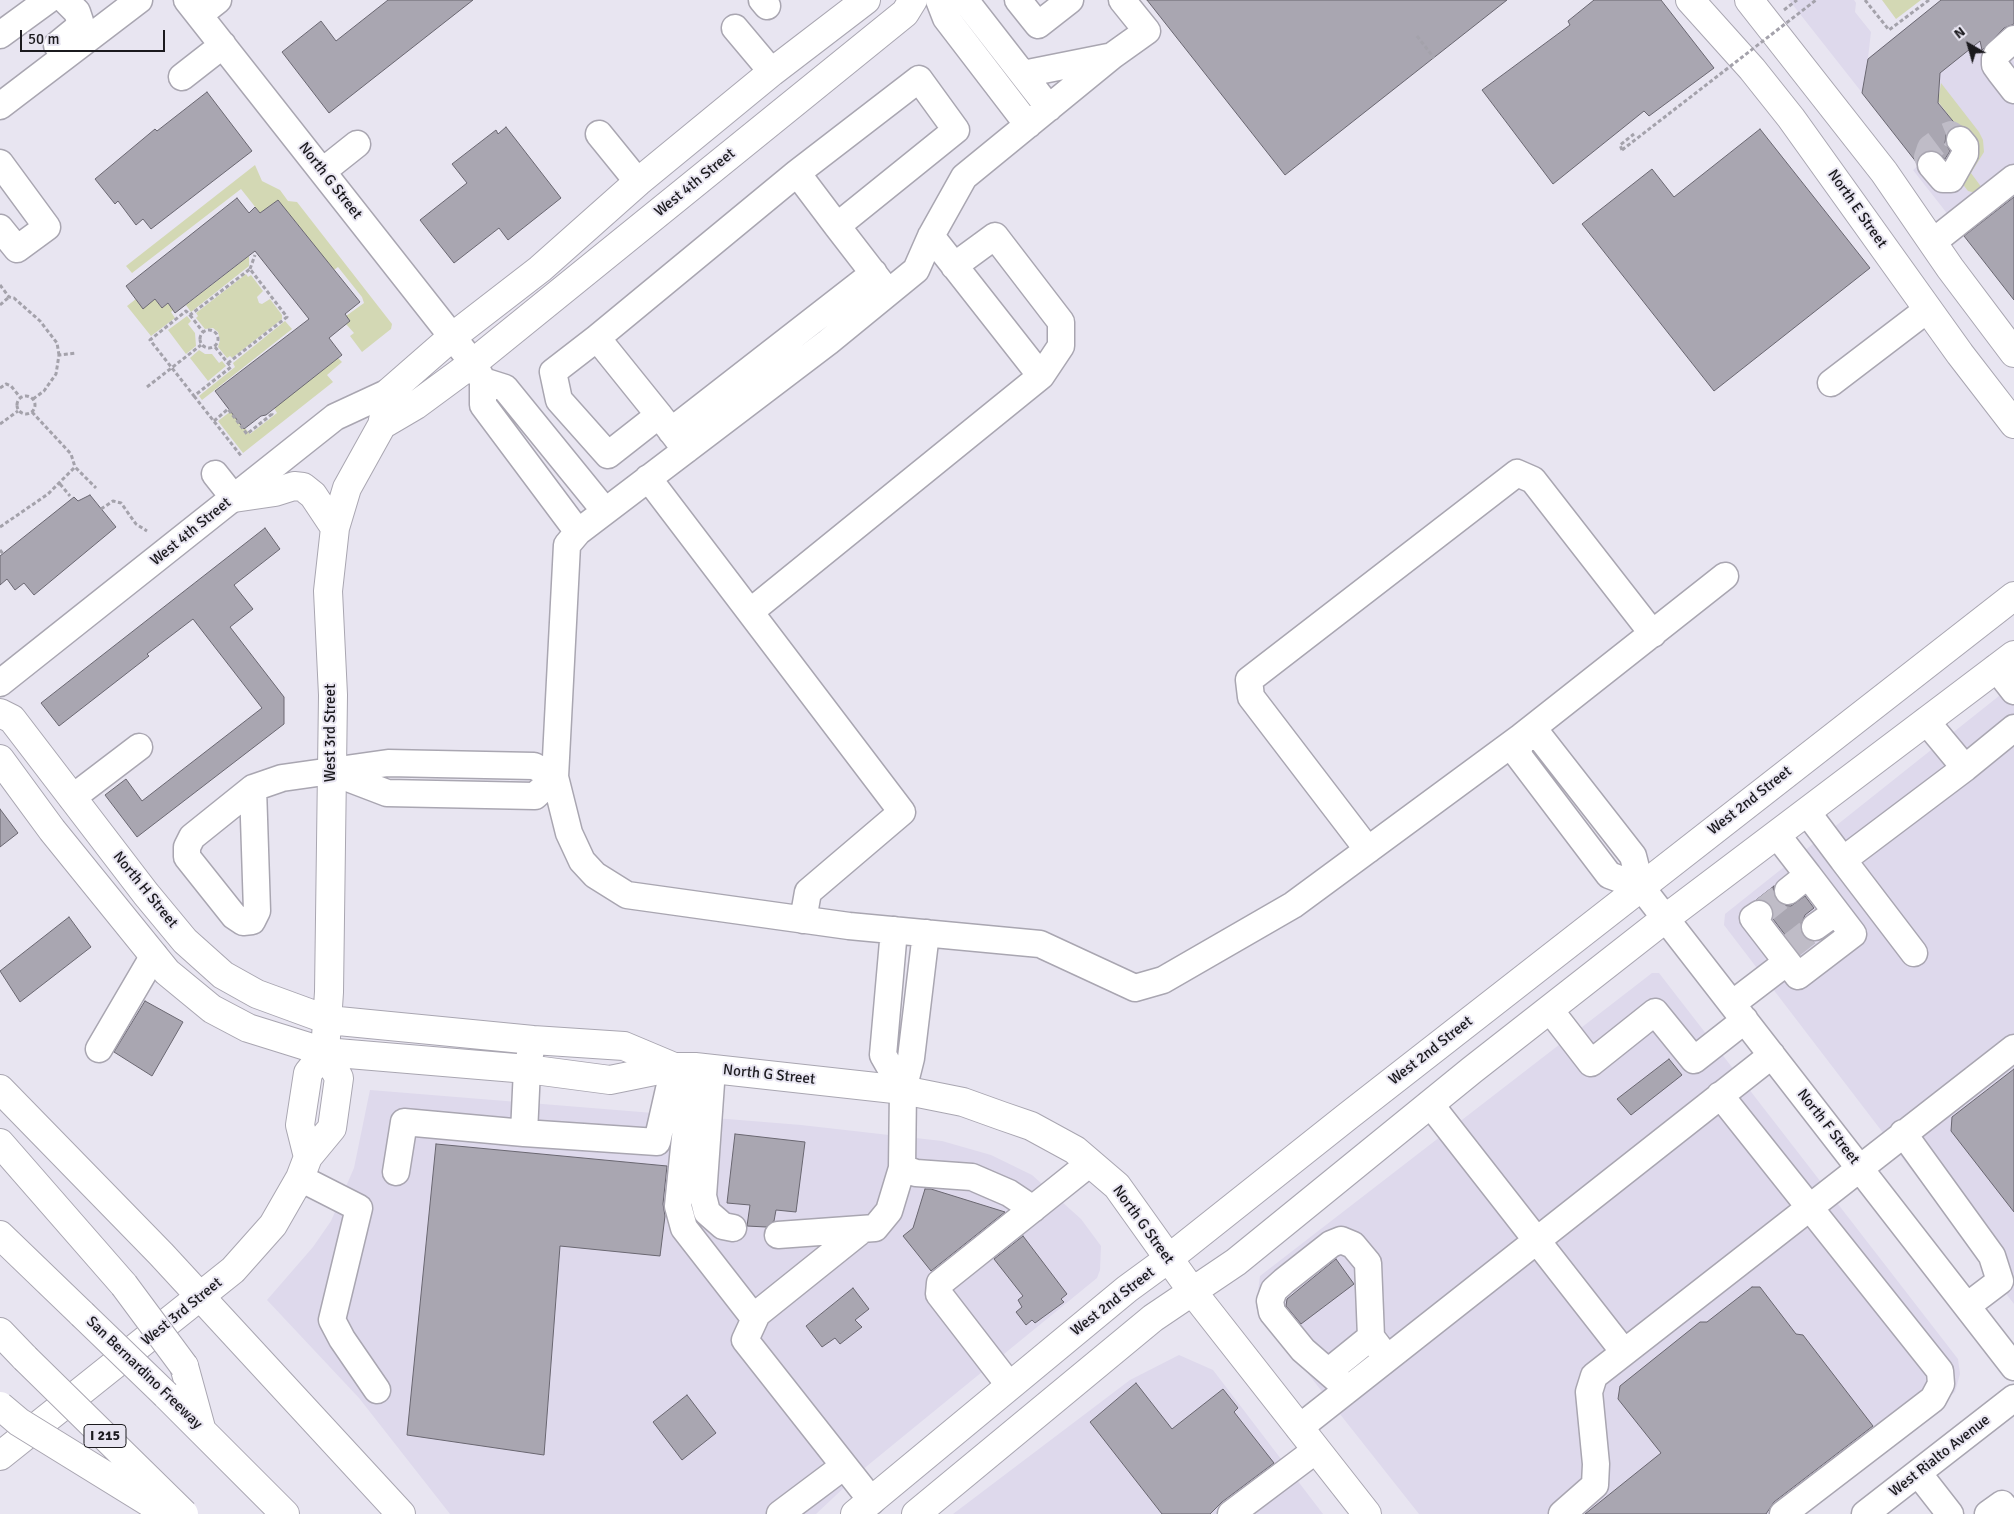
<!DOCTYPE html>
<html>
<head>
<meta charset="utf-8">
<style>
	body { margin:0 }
	#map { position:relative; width:2014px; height:1514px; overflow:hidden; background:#e8e5f1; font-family:Signika,sans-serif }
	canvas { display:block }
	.north { position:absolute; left:1944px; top:20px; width:50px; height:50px; -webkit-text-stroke:4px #e8e5f1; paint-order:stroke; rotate:322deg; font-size:14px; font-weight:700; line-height:20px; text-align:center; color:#1b1a1e }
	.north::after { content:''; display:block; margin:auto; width:18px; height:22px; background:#1b1a1e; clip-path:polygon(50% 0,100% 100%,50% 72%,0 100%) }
	.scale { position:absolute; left:20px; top:30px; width:145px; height:22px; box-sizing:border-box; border:2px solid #1b1a1e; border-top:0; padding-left:6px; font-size:15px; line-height:18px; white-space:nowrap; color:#1b1a1e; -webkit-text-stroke:4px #e8e5f1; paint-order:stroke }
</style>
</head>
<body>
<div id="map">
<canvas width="2014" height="1514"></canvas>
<div class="north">N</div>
<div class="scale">50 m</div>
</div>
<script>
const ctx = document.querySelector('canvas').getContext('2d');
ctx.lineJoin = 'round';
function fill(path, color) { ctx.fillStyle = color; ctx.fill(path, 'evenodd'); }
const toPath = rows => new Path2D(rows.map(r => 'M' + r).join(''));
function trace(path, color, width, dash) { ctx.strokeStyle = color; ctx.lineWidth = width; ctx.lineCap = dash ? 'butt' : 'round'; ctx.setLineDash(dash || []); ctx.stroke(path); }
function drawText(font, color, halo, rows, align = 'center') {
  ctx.font = font + ' Signika,sans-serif'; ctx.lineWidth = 4; ctx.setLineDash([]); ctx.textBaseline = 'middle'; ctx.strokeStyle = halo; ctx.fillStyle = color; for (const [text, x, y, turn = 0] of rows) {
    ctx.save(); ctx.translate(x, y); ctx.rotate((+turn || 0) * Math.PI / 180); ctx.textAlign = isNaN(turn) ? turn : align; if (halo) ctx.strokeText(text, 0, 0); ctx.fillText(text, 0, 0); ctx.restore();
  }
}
fill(toPath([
	[1789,0,1854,0,1856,3,1855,12,1871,32,1868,58,1941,0,2014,0,2014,22,1995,38,2014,62,2014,195,1964,235,1913,170,1919,165],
	[2014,684,2014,1304,1724,925,1725,914],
	[1652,973,1659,973,1958,1359,1960,1374,1955,1392,1800,1514,1419,1514,1256,1308,1260,1276],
	[370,1090,801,1125,942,1141,991,1155,1032,1175,1081,1219,1101,1246,1100,1270,1097,1278,867,1466,816,1514,450,1514,359,1398,267,1300,313,1247,331,1221,354,1168],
	[1179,1355,1213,1370,1323,1514,953,1514,1130,1380]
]), '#ded9ec');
fill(toPath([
	[1882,0,1921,0,1896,19],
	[1941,83,1979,132,1983,140,1984,152,1971,173,1982,188,1976,193,1968,191,1961,182,1967,139,1936,99,1939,95],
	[255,165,262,181,280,190,288,201,297,202,392,324,391,329,362,352,350,336,354,333,346,324,346,316,364,303,362,297,338,267,334,270,278,200,260,213,241,189,132,273,126,266],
	[249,256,249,266,191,312,186,305],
	[246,274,248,277,251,275,263,291,257,297,259,303,262,304,270,299,282,315,282,319,232,358,230,356,227,358,218,347,220,340,218,332,213,328,205,329,196,318,198,316,196,313],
	[136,299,143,308,155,299,162,308,168,303,173,310,171,312,175,318,151,336,127,306],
	[187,316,191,321,188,324,195,333,196,346,186,354,168,330],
	[285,321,292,329,202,400,199,396,235,367,233,363],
	[199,350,205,354,212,354,219,363,222,361,226,366,208,381,190,358],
	[338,358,342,362,327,375,333,382,243,453,218,421,231,411,250,434,277,413,274,408]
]), '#d3d8b4');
const building = toPath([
	[388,0,473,0,329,113,282,52,321,21,336,41,388,0],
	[1147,0,1507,0,1285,175,1147,0],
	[1594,0,1661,0,1714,68,1649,116,1644,111,1553,184,1482,90,1570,25,1568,21,1594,0],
	[1941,0,2014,0,2014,24,2004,28,1982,50,1980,41,1940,73,1938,103,1957,126,1950,129,1946,135,1945,143,1950,151,1945,159,1936,151,1929,150,1921,154,1917,163,1862,93,1868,59,1941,0],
	[207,92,252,151,151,229,143,219,136,225,118,201,115,204,95,179,155,129,157,131,207,92],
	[506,127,561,198,508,240,499,228,454,263,420,220,467,183,452,164,496,130,498,134,506,127],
	[1760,129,1870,268,1714,391,1582,224,1652,169,1674,197,1760,129],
	[2014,197,2014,300,1964,236,2014,197],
	[237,198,249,213,255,207,260,213,278,200,360,302,345,314,350,321,329,338,342,355,266,415,261,416,244,429,215,391,309,319,255,251,175,313,168,303,162,308,155,299,143,309,126,286,237,198],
	[90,495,116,527,34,595,24,583,15,590,7,579,0,585,0,556,74,497,78,501,90,495],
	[265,528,280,549,234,585,253,609,230,627,284,697,284,724,137,837,105,795,126,779,142,801,262,708,193,619,147,654,149,656,59,726,41,703,265,528],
	[0,809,18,833,0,847,0,809],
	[1774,886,1773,893,1776,900,1782,905,1791,906,1805,896,1814,908,1805,915,1800,928,1803,936,1814,942,1799,953,1773,919,1774,913,1771,905,1765,900,1756,900,1774,886],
	[69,917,91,947,20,1002,0,971,69,917],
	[145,1001,183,1022,152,1076,114,1052,145,1001],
	[1669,1059,1682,1075,1631,1115,1617,1099,1669,1059],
	[2014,1069,2014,1212,1951,1131,1952,1117,2014,1069],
	[735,1134,805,1142,796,1212,776,1210,774,1221,766,1227,747,1226,750,1205,727,1203,735,1134],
	[436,1144,667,1166,663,1204,665,1216,660,1256,560,1246,544,1455,407,1435,436,1144],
	[925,1189,931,1189,1005,1212,931,1271,903,1236,913,1228,925,1189],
	[1023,1236,1067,1294,1061,1299,1064,1302,1035,1323,1032,1320,1026,1325,1016,1312,1022,1307,1018,1300,1023,1296,994,1259,1023,1236],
	[1336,1259,1354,1284,1301,1324,1286,1306,1287,1299,1336,1259],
	[1752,1287,1760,1287,1796,1334,1803,1335,1873,1426,1774,1502,1766,1514,1585,1514,1661,1453,1618,1399,1620,1386,1700,1322,1707,1322,1752,1287],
	[853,1288,869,1309,855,1320,862,1327,840,1344,835,1338,822,1347,806,1326,853,1288],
	[1136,1383,1172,1429,1223,1389,1238,1408,1234,1412,1274,1463,1222,1502,1210,1514,1162,1514,1090,1422,1136,1383],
	[687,1395,716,1433,682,1460,653,1422,687,1395]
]);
fill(building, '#a9a6b1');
trace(building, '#6a6771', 1);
trace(toPath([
	[1931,165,1927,157,1930,148,1946,136,1951,134,1960,140],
	[1759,914,1788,891],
	[1787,949,1815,927]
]), '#bfbcc7', 26, [26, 13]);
const minor = toPath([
	[187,0,473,363,483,381,483,405,578,532],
	[762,0,767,6],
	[939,0,946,18,1028,125],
	[965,0,1049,108],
	[1018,0,1038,25,1070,0],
	[1122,0,1147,31,1112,56,964,177,931,236,916,270,828,342,578,532,567,545,555,777,569,833,582,861,595,875,627,895,849,926,1040,944,1135,988,1163,980,1293,905,1521,737,1725,576],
	[199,15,218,0],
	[735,28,772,72],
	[0,35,48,0],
	[2014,39,1997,54,1995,59,1995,65,2000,72,2014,90],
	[57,45,79,27,80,21,77,12,65,0],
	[1023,74,1108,57],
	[182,77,223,45],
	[0,106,139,0],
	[599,134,638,182],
	[0,163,47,227,17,249,0,228],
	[1931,165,1943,179,1951,179,1965,154,1965,146,1960,140],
	[323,171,357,144],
	[837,226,956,130,919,79,797,173,837,226,888,292],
	[1933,242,2014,178],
	[954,266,995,236,1061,322,1061,346,1041,376],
	[597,338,797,173],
	[483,381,505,388,605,511],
	[1831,383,1928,309],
	[659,415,608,455,559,400,553,372,597,338,659,415,686,450],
	[671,431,874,273],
	[215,474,234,498],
	[648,478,750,612,1041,376,931,236],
	[750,612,902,812,808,892,803,920],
	[1996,668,2014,691],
	[0,683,335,417,389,392],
	[1965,768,2014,728],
	[332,772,387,793,535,796,555,777],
	[253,788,257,911,252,921,243,922,234,916,187,857,187,847,192,837,253,788,282,778,388,763,534,766,555,777],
	[72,798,139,747],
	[1807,812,1843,860,1965,768,1926,721],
	[1777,835,1808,875,1788,891],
	[1368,850,1251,697,1249,680,1517,473,1533,480,1653,634],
	[1843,860,1914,953],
	[1641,887,1609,875,1518,755,1521,737,1540,737,1633,856,1641,887,2014,1367],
	[1815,927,1836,912],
	[894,930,883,1055,903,1090],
	[1787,962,1798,976,1853,934,1808,875],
	[1732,1004,1787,962,1753,918,1759,914],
	[1550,1010,1591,1063,1655,1012,1694,1060,1745,1020],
	[99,1049,154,955],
	[695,1067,687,1118,678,1206,684,1228,751,1314,757,1314,863,1229],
	[712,1069,703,1196,707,1212,723,1226,733,1228],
	[1720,1095,1940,1371,1941,1384,1933,1399,1783,1514],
	[1430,1104,1624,1352],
	[524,1133,657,1142,674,1067],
	[1903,1133,1992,1256,2000,1281,1967,1306],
	[902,1168,916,1173,972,1177,1009,1193,1033,1209],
	[396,1172,404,1122,524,1133,527,1069,533,1040],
	[300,1178,359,1208,332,1320,342,1339,377,1390],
	[778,1235,875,1228,889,1211,902,1168,903,1090,911,1058,926,933],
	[757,1314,745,1340,872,1501],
	[1329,1371,1371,1337],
	[1010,1386,939,1294,940,1283,1090,1163],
	[1348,1389,1303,1350,1272,1312,1270,1301,1274,1290,1284,1281,1331,1244,1341,1240,1353,1245,1368,1263,1371,1337,1387,1358],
	[1299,1428,1772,1055],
	[1918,1473,1950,1514],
	[780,1514,844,1466],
	[1231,1514,1316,1450],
	[1562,1514,1595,1485,1596,1464,1589,1392,1594,1376,2014,1048],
	[1865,1514,2014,1398],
	[1988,1514,2002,1504,2010,1514]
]);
const major = toPath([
	[1690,0,1752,69,1791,118,1960,354,2014,424],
	[1749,0,1884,172,1950,268,2014,353],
	[382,425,416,405,473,363,905,13,913,0],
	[234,498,275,492,294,486,303,487,313,495,335,528],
	[0,713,12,719,146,894,185,941,223,975,257,994,328,1020,533,1040,624,1046,674,1067],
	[0,759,52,830,167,972,212,1009,248,1028,325,1052,527,1069,610,1080,674,1067,695,1067,903,1090,963,1102,1002,1116,1031,1126,1075,1150,1117,1186,1192,1291,1367,1514],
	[308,1157,300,1125,308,1073,325,1052,329,992,333,695,328,591,335,528,347,488,382,425,389,392,452,337,540,269,638,182,772,72,866,0],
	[0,1456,233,1270,273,1225,300,1178,308,1157,332,1128,339,1078,325,1052],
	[855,1514,1127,1289,1168,1259,1348,1116,2014,596],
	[916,1514,1153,1318,1236,1262,1472,1070,1666,918,2014,655]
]);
const highway = toPath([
	[0,1089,161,1254,401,1514],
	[0,1143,124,1285],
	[0,1235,82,1314],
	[0,1332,25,1358],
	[184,1366,201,1428],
	[166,1395,285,1514]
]);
trace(minor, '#a9a6b1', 29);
trace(major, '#a9a6b1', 30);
trace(highway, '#a9a6b1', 30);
trace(toPath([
	[1865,0,1889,30,1929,0],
	[1784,10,1797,0],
	[1417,36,1434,58],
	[1622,150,1620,145,1634,134],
	[250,269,255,255],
	[0,285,9,297,14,298,40,321,57,343,59,355],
	[0,305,9,297],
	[190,315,203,332],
	'200 339a9 9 0 1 1 18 0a9 9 0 1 1-18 0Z',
	[215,347,231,367,194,396,150,340,186,311,190,315,250,269,287,317,228,363],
	[147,387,201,345],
	[0,388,6,384,11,386,20,397],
	'17 405a9 9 0 1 1 18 0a9 9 0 1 1-18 0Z',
	[194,396,242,457],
	[33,399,44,391,56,374,59,355,76,353],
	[32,412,71,454,75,467],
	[214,421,228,409,247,434,272,414,270,412],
	[0,424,18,411],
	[60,484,70,496],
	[101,509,113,501,121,503,136,524,147,531],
	[0,527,48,494,75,467,96,488],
	[0,550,4,555]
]), '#a4a2ab', 3, [4, 2.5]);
trace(minor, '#fff', 26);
trace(major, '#fff', 28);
trace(highway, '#fff', 28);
const highwayBridge = toPath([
	[124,1285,184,1366],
	[82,1314,166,1395],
	[25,1358,184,1514],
	[0,1406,19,1422,168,1514]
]);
trace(highwayBridge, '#a9a6b1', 30, []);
trace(toPath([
	[1622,150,1816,0]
]), '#a4a2ab', 3, [4, 2.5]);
trace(highwayBridge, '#fff', 28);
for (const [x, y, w] of [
	[105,1436,42]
]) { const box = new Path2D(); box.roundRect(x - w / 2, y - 11.5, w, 23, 4); ctx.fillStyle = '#e8e5f1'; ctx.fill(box); trace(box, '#1b1a1e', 1); }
drawText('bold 14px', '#1b1a1e', null, [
	["I 215",105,1436]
]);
drawText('15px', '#1b1a1e', '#e8e5f1', [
	["North G Street",330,181,52],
	["West 4th Street",695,183,-39],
	["North E Street",1857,209,55],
	["West 4th Street",191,532,-39],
	["West 3rd Street",331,733,-90],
	["West 2nd Street",1750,801,-38],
	["North H Street",145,890,51],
	["West 2nd Street",1431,1051,-38],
	["North G Street",769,1075,6],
	["North F Street",1828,1127,52],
	["North G Street",1143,1225,54],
	["West 2nd Street",1113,1302,-38],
	["West 3rd Street",182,1312,-39],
	["San Bernardino Freeway",144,1373,44],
	["West Rialto Avenue",1940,1456,-38]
]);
</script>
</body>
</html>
